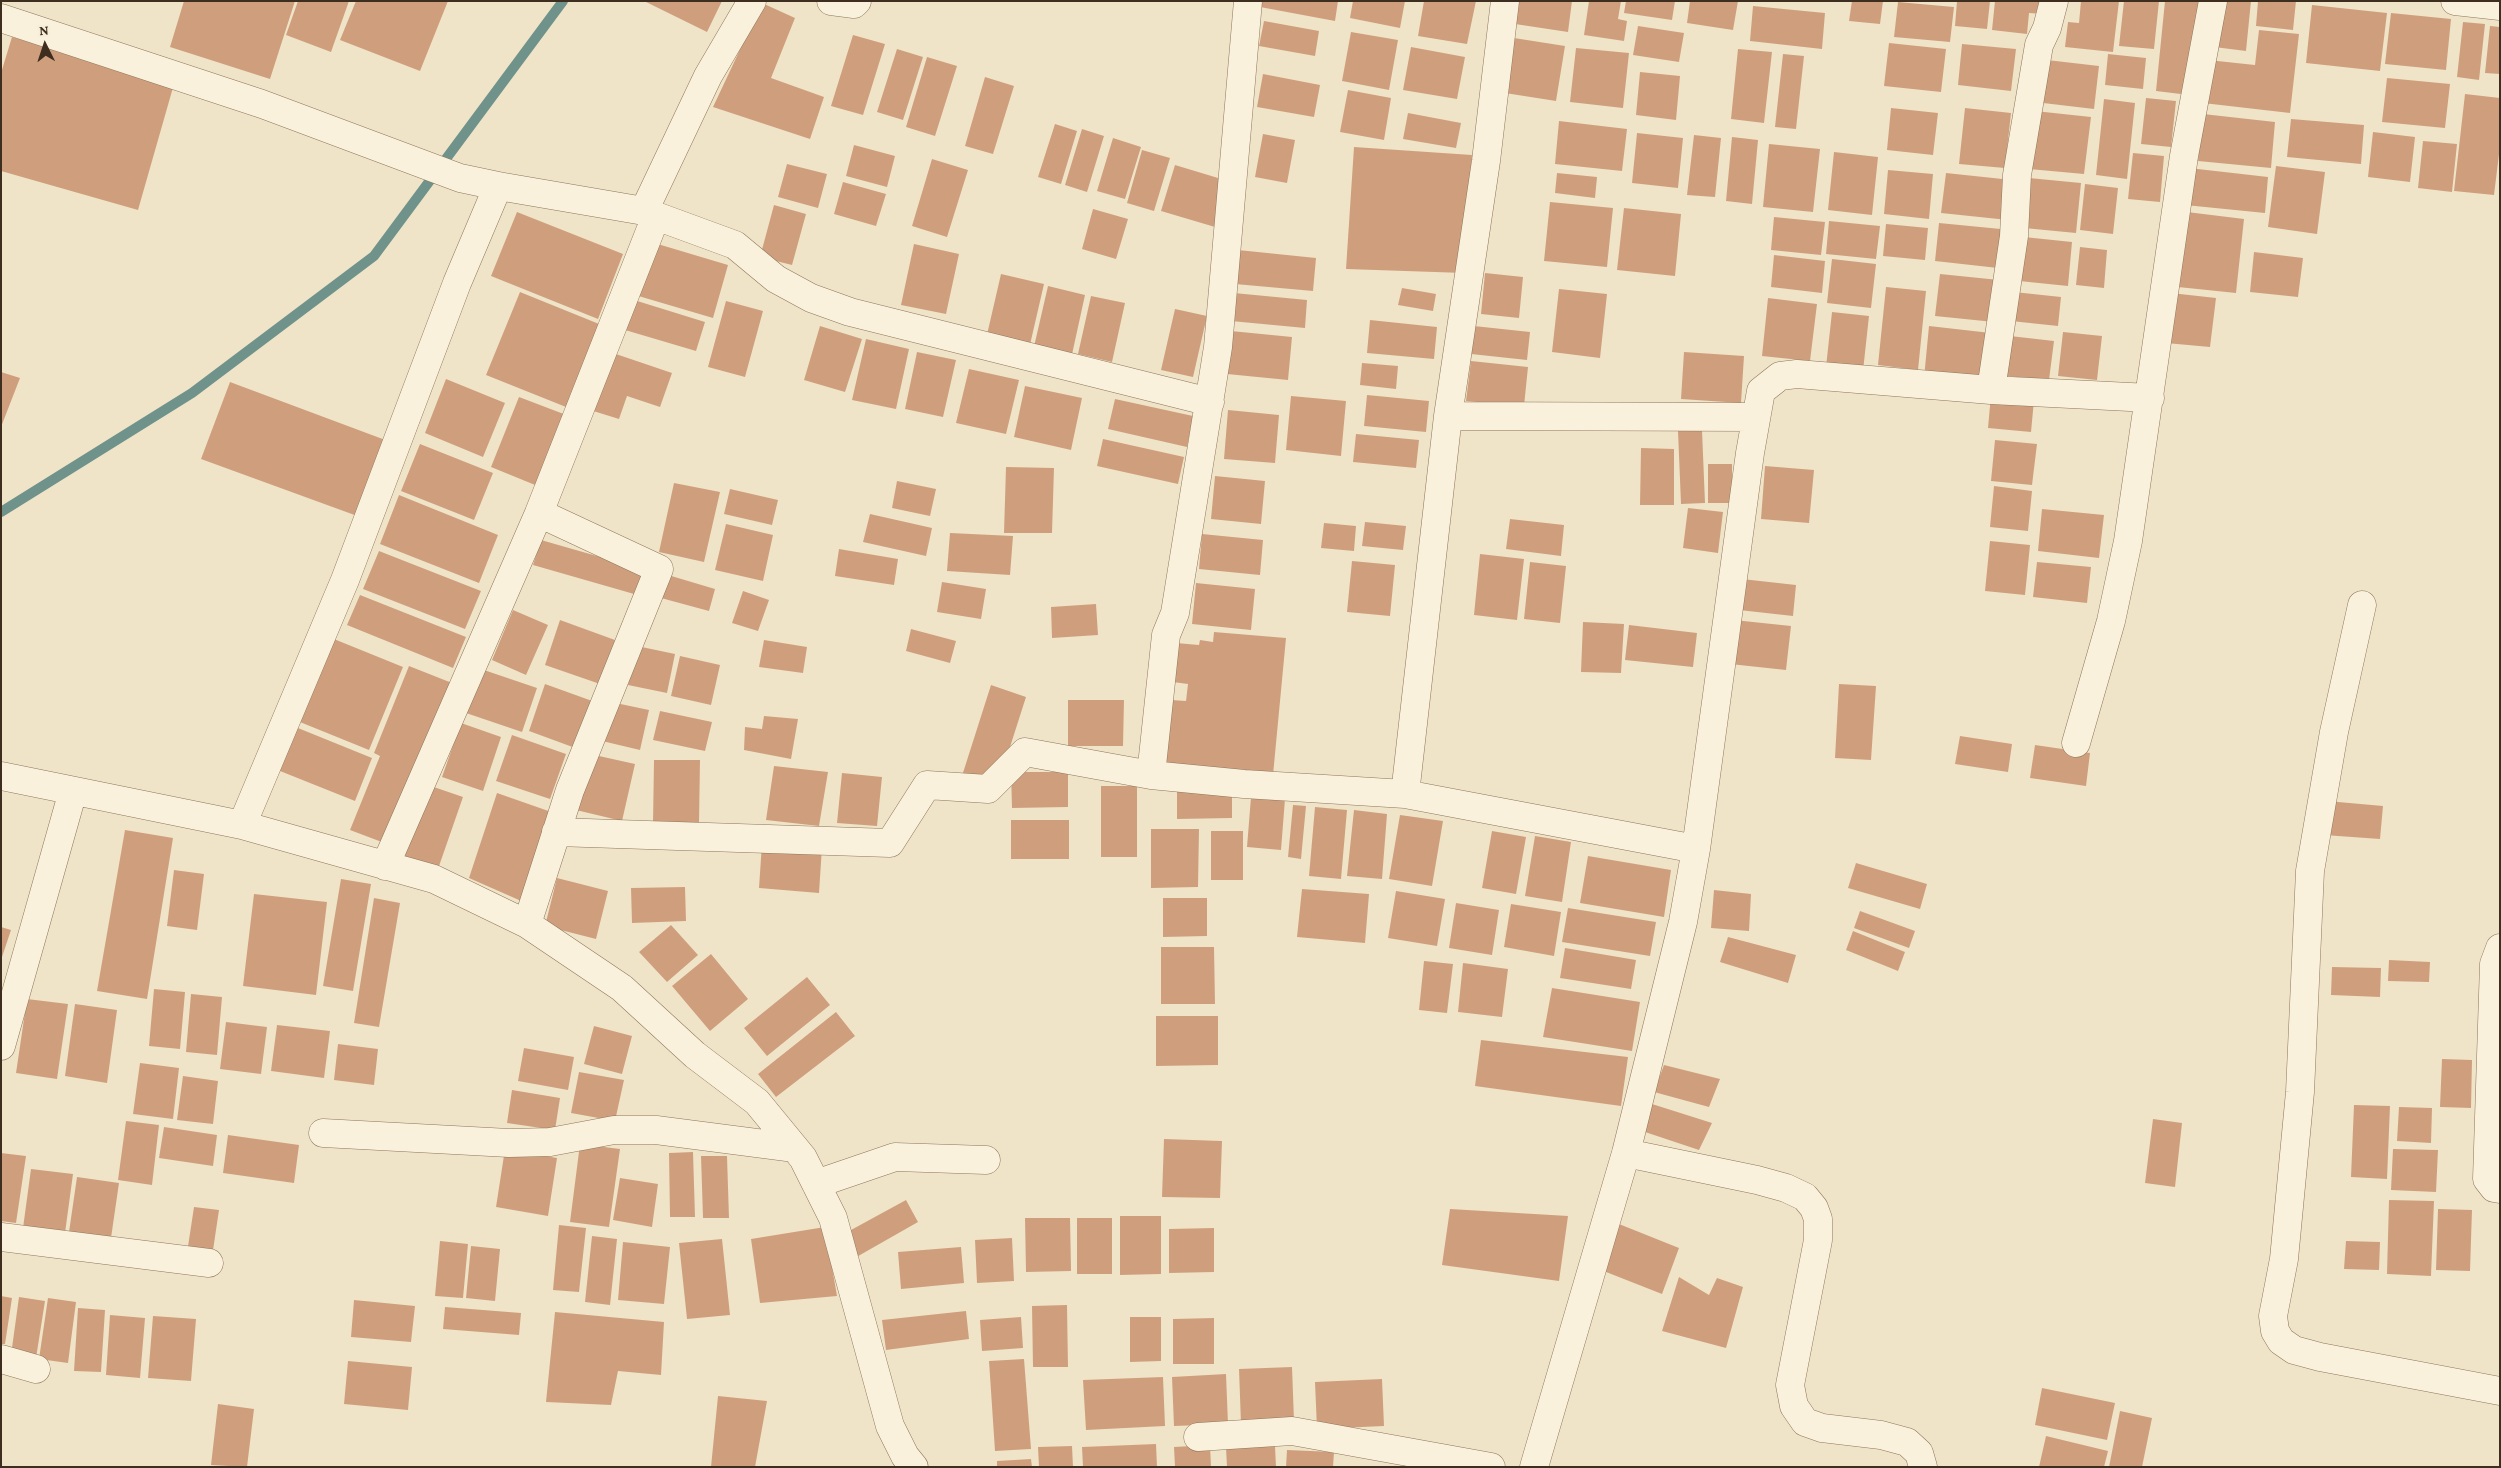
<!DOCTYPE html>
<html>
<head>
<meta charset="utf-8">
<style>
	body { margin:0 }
	#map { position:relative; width:2501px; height:1468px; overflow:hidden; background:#f0e4c8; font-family:"Crimson Pro",serif }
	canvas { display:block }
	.frame { position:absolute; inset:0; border:2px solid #3d2e20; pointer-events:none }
	.north { position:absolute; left:20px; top:20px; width:50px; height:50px; -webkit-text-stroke:4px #f7eed8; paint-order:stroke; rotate:356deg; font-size:14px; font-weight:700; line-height:20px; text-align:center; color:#3d2e20 }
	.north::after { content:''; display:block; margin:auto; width:18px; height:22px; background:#3d2e20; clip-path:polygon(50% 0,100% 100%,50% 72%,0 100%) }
</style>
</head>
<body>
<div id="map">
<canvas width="2501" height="1468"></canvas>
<div class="frame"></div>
<div class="north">N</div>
</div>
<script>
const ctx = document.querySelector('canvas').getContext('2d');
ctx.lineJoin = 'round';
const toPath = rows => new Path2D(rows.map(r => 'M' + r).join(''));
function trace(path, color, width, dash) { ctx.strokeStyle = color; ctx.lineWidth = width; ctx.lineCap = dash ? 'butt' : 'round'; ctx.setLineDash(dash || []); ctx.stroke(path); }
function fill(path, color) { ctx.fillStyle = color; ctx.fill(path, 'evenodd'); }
trace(toPath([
	[1,512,192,393,374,256,563,1]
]), '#6f938a', 10);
fill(toPath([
	[184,1,295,1,270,79,170,47],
	[298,1,349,1,331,52,286,35],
	[356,1,448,1,420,71,340,40],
	[644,1,722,1,707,32],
	[1262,1,1338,1,1335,21,1260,7],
	[1353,1,1405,1,1400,28,1350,18],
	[1424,1,1476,1,1467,44,1418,36],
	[1518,1,1572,1,1568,32,1515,24],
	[1589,1,1621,1,1618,19,1627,21,1624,41,1584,35],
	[1626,1,1675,1,1672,20,1624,13],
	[1690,1,1738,1,1733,30,1687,23],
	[1852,1,1883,1,1880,24,1849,21],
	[1957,1,1990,1,1987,29,1955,26],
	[1995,1,2044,1,2043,14,2029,13,2027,34,1992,30],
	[2081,1,2119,1,2113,52,2065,47,2068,22,2079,23],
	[2124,1,2159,1,2154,49,2119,46],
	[2165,1,2199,1,2189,95,2156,91],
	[2219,1,2251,1,2246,51,2214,47],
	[2258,1,2296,1,2293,30,2256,26],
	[1898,2,1954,7,1950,42,1894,37],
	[762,3,795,18,771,78,824,97,810,139,713,107],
	[2312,5,2387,13,2380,71,2306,63],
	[1753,6,1825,13,1822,49,1750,41],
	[2391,13,2451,19,2446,70,2385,64],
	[1264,21,1319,31,1315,56,1259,46],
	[2463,22,2485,24,2479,80,2457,77],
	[1638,26,1684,33,1679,62,1633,55],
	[2490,26,2500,27,2500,74,2485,73],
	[2259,30,2299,34,2290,113,2203,103,2208,60,2255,65],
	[1351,32,1398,40,1389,90,1342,81],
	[853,35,885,44,863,115,831,106],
	[12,37,174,84,138,210,1,171,1,73],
	[1514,38,1565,46,1556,101,1505,93],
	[1889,43,1946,49,1941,92,1884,86],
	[1962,44,2016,49,2011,91,1958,85],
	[1411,47,1465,57,1457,99,1403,90],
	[1576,48,1629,53,1623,108,1570,102],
	[897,49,923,57,903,120,877,112],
	[1738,49,1772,52,1764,123,1731,119],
	[1783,54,1804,56,1796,129,1775,127],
	[2108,54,2146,58,2143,89,2105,85],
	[927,57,957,66,935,136,906,127],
	[2047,60,2099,66,2094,109,2043,103],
	[1640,72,1680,76,1676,120,1636,115],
	[1263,74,1320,85,1314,117,1257,107],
	[985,77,1014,86,993,154,965,146],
	[2387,78,2450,84,2445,128,2382,122],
	[1348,90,1391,98,1384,140,1340,132],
	[2465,94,2500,98,2500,146,2494,195,2454,191],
	[2146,98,2176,101,2171,147,2141,144],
	[2104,99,2135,103,2127,179,2096,175],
	[1891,108,1938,113,1933,155,1887,150],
	[1965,108,2011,113,2005,168,1959,164],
	[2035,111,2091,117,2084,174,2029,169],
	[1408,113,1461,123,1456,148,1403,139],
	[2203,114,2275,122,2271,168,2198,161],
	[2291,119,2364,125,2361,164,2287,157],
	[1559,121,1627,129,1622,171,1555,164],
	[1055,124,1077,131,1061,184,1038,177],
	[1082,129,1104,136,1087,192,1065,185],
	[2373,132,2415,137,2410,182,2368,177],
	[1637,133,1683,138,1678,188,1632,183],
	[1263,134,1295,140,1287,183,1255,177],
	[1694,135,1721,138,1715,197,1687,195],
	[1732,137,1758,140,1752,204,1726,201],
	[1113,138,1141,147,1125,199,1097,191],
	[2423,141,2457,144,2452,192,2418,188],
	[1769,144,1820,149,1813,212,1763,207],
	[854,145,895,156,887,187,846,176],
	[1354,147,1472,155,1464,273,1346,269],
	[1142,150,1170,158,1154,211,1127,203],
	[1834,152,1878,157,1872,215,1828,210],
	[2133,153,2164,156,2160,202,2128,199],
	[932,159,968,170,947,237,912,226],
	[787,164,827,174,818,208,778,197],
	[1175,165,1228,181,1215,227,1161,211],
	[2276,166,2325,172,2317,234,2268,227],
	[2189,168,2268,177,2265,213,2185,205],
	[1888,170,1933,174,1929,219,1884,214],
	[1557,173,1597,177,1595,198,1555,193],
	[1946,173,2012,180,2008,220,1941,213],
	[2029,178,2081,183,2076,233,2024,228],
	[843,182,886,194,876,226,834,214],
	[2085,184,2118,188,2113,234,2080,230],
	[1550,202,1613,208,1607,267,1544,261],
	[774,205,806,214,792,265,760,257],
	[1624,208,1681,214,1675,276,1617,270],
	[1093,209,1128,219,1116,259,1082,249],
	[517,212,623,254,598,319,491,276],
	[2187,212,2244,219,2236,293,2178,287],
	[1774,217,1825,222,1821,255,1771,250],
	[1829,221,1880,226,1876,259,1826,254],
	[1939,223,2011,230,2007,269,1935,261],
	[1886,224,1928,228,1925,260,1883,256],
	[2024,237,2072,242,2068,286,2019,281],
	[651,242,728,265,713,318,635,295],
	[914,244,959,254,946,314,901,305],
	[2080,247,2107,250,2104,288,2076,285],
	[1238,250,1316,258,1313,291,1235,284],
	[2254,252,2303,258,2298,297,2250,292],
	[1774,255,1825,261,1822,293,1771,287],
	[1832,259,1876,264,1871,308,1827,303],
	[1485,273,1523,277,1519,318,1481,314],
	[1001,274,1044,284,1029,349,986,339],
	[1940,274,1999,280,1994,322,1935,316],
	[1048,286,1085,295,1071,359,1033,351],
	[1886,287,1926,291,1918,370,1878,365],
	[1402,288,1436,294,1433,311,1398,305],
	[1559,289,1607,294,1600,358,1552,352],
	[520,292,604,326,571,409,486,375],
	[2014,292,2061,297,2058,326,2011,321],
	[1234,293,1307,300,1305,328,1231,321],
	[2171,293,2216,298,2210,347,2166,343],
	[1091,296,1125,303,1112,362,1078,354],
	[1768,298,1817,304,1810,361,1762,356],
	[634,300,705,322,696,351,625,330],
	[726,301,763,311,745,377,708,367],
	[1175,309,1207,316,1193,377,1161,370],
	[1832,312,1869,316,1863,371,1826,367],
	[1370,320,1437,327,1434,359,1367,353],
	[820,326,862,339,845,392,804,380],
	[1474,326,1530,332,1527,360,1471,354],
	[1929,326,1991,333,1985,384,1924,378],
	[1231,331,1292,337,1288,380,1227,374],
	[2063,332,2102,336,2097,380,2058,376],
	[2010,336,2054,341,2049,380,2007,376],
	[866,339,909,349,896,409,852,400],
	[610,352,672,373,660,407,627,396,619,419,590,410],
	[917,352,956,360,943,417,905,409],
	[1684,352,1744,356,1741,403,1681,399],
	[1471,361,1528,367,1524,406,1466,401],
	[1362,363,1398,366,1396,389,1360,385],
	[969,369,1019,380,1006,434,956,423],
	[1,372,20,378,1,427],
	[446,379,505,403,483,457,425,433],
	[230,382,388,441,360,517,201,459],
	[1025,386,1082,398,1071,450,1014,437],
	[1367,395,1429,401,1426,432,1364,426],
	[1991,395,2034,400,2031,432,1988,428],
	[1291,396,1346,401,1341,456,1286,450],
	[519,397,569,416,540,487,491,467],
	[1115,399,1193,416,1187,447,1108,429],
	[1228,410,1279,415,1275,463,1224,459],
	[1702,430,1705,503,1681,504,1678,431],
	[1356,434,1419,440,1416,468,1353,462],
	[1103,439,1184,457,1178,484,1097,466],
	[1995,440,2037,444,2032,485,1991,481],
	[420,444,493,473,474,520,401,491],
	[1641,448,1674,449,1674,505,1640,505],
	[1708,464,1732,464,1732,503,1708,503],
	[1765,466,1814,470,1809,523,1761,519],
	[1006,467,1054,468,1052,533,1004,533],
	[1215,476,1265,481,1261,524,1211,519],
	[897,481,936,489,930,516,892,508],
	[674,483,720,492,704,562,659,552],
	[1994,486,2032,491,2028,531,1990,527],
	[730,489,778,500,772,525,724,514],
	[399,495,498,535,479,583,380,544],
	[1688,508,1723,512,1718,553,1683,548],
	[2042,509,2104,515,2099,558,2038,551],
	[870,514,932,528,926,556,863,542],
	[1510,519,1564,525,1561,556,1506,549],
	[1365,522,1406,526,1403,550,1362,546],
	[1324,523,1356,526,1354,551,1321,548],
	[726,524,773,535,763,581,715,570],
	[950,533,1013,536,1010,575,947,571],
	[1202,534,1263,540,1260,575,1199,569],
	[541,540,649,571,641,596,533,565],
	[1990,541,2030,545,2025,595,1985,591],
	[839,549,898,559,894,585,835,576],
	[379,551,481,591,465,629,363,589],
	[1480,554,1524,559,1517,620,1474,615],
	[1352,561,1395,565,1390,616,1347,612],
	[1530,562,1566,566,1560,623,1524,619],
	[2037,562,2091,567,2087,603,2033,597],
	[668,575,715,589,709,611,661,598],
	[1742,579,1796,585,1793,616,1739,610],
	[942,582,986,589,981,619,937,612],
	[1196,583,1255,589,1251,630,1192,624],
	[743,591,769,600,758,631,732,623],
	[360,595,466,637,453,668,347,625],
	[1096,604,1098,635,1052,638,1051,607],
	[513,610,548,625,526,675,492,660],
	[560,620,615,640,600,684,545,665],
	[1734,620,1791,626,1786,670,1730,664],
	[1583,622,1624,624,1621,673,1581,672],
	[1629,625,1697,633,1693,667,1625,660],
	[911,629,956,641,950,663,906,651],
	[1214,632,1286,638,1273,775,1165,765,1171,700,1186,701,1188,684,1173,682,1176,643,1199,645,1200,640,1213,642],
	[329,637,403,667,369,750,295,720],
	[764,640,807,647,803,673,759,667],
	[637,646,675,654,667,693,628,685],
	[680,656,720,665,711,705,671,696],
	[409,666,452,683,387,844,350,830,380,756,374,753],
	[481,669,537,688,522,732,466,713],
	[545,684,595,702,578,749,529,731],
	[1839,684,1876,686,1871,760,1835,758],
	[991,685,1026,697,1002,772,984,786,961,779],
	[1068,700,1124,700,1123,746,1068,746],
	[611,702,649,710,640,750,602,741],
	[660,711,712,722,705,751,653,740],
	[764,716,798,719,791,759,744,750,745,727,762,729],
	[461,723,501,737,483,791,442,777],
	[293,726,372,758,355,801,275,769],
	[512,735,566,754,550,799,496,781],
	[1960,736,2012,744,2008,772,1955,764],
	[2035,745,2090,753,2086,786,2030,778],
	[590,754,635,764,622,821,576,810],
	[654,760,700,760,699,824,653,823],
	[774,766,828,772,819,826,766,820],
	[1011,772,1068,772,1068,807,1012,808],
	[842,773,882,777,877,826,837,823],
	[428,785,463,797,438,869,403,856],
	[1101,786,1137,786,1137,857,1101,857],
	[1232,786,1232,818,1177,819,1177,787],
	[497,793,557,814,528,904,469,878],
	[1251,797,1285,799,1281,850,1247,847],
	[2327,801,2383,806,2380,839,2324,835],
	[1293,805,1306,806,1301,859,1288,857],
	[1315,807,1347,810,1341,879,1309,876],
	[1354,810,1387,814,1382,879,1347,876],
	[1400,815,1443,821,1432,886,1389,879],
	[1011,820,1069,820,1069,859,1011,859],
	[1151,829,1199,829,1198,887,1151,888],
	[125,830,173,838,147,999,97,991],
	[1211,831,1243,831,1243,880,1211,880],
	[1492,831,1526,837,1516,894,1482,888],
	[1535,836,1571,842,1562,902,1525,896],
	[762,843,822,847,819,893,759,888],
	[1588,856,1671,870,1664,917,1580,903],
	[1856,863,1927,884,1920,909,1848,888],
	[174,870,204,874,197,930,167,926],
	[557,878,608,891,596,939,545,926],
	[341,879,371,884,353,991,323,986],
	[685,887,686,921,632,923,631,888],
	[1302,889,1369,894,1365,943,1297,937],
	[1714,890,1751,894,1749,931,1711,928],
	[1396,891,1445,899,1437,946,1388,938],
	[254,894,327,902,316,995,243,986],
	[374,898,400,903,379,1027,354,1023],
	[1163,898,1207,898,1207,936,1163,937],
	[1456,903,1499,910,1492,955,1449,948],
	[1511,904,1561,912,1554,956,1504,947],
	[1568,908,1656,922,1650,956,1562,942],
	[1860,911,1915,931,1909,948,1854,928],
	[671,925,698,955,667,982,639,952],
	[1,927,11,930,2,957,1,957],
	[1853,931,1905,952,1898,971,1846,950],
	[1728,937,1796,955,1788,983,1720,962],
	[1161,947,1214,947,1215,1004,1161,1004],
	[1565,948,1636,960,1631,989,1560,978],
	[711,954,748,999,710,1031,672,986],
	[2389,960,2430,962,2429,982,2388,981],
	[1424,961,1453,964,1447,1013,1419,1010],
	[1463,963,1508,969,1502,1017,1458,1012],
	[2332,967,2381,968,2380,997,2331,995],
	[807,977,830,1005,767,1056,744,1028],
	[1552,988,1640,1002,1632,1051,1543,1037],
	[154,989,185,992,180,1049,149,1046],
	[191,994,222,997,217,1055,186,1052],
	[27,999,68,1004,57,1079,16,1073],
	[75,1004,117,1010,107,1083,65,1076],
	[836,1012,855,1036,776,1097,758,1074],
	[1156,1016,1218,1016,1218,1065,1156,1066],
	[226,1022,267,1027,261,1074,220,1069],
	[277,1025,330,1031,324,1078,271,1071],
	[594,1026,632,1036,622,1074,584,1064],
	[1481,1040,1628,1057,1621,1106,1475,1086],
	[338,1044,378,1049,374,1085,334,1080],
	[524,1048,574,1057,568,1090,518,1081],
	[2442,1059,2472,1060,2471,1108,2440,1107],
	[140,1063,179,1068,173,1119,133,1114],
	[1664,1065,1720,1079,1709,1107,1654,1092],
	[579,1072,624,1080,615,1121,571,1113],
	[183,1076,218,1081,213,1124,177,1120],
	[512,1090,560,1098,555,1130,507,1123],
	[1652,1104,1712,1123,1699,1150,1642,1131],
	[2354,1105,2390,1106,2387,1179,2351,1177],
	[2399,1107,2432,1108,2431,1143,2397,1141],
	[2153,1119,2182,1123,2175,1187,2145,1183],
	[126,1121,159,1125,152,1185,118,1180],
	[164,1127,217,1135,213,1166,159,1158],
	[228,1135,299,1145,294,1183,223,1173],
	[1164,1139,1222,1141,1220,1198,1162,1197],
	[580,1144,620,1149,609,1227,570,1222],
	[505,1149,557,1158,548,1216,496,1207],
	[2393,1149,2438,1150,2436,1192,2391,1190],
	[693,1152,695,1217,670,1217,669,1153],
	[1,1153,26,1156,16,1223,1,1221],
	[701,1156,727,1156,729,1218,703,1218],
	[31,1169,73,1174,65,1233,23,1228],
	[77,1177,119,1183,111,1238,69,1232],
	[620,1178,658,1184,652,1227,613,1220],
	[906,1200,918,1222,853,1259,840,1236],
	[2389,1200,2434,1201,2431,1276,2387,1274],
	[194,1207,219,1210,212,1257,187,1253],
	[1450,1209,1568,1216,1559,1281,1442,1265],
	[2438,1209,2472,1210,2470,1271,2436,1270],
	[1120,1216,1161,1216,1161,1274,1120,1275],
	[1025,1218,1070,1218,1071,1271,1026,1272],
	[1077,1218,1112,1218,1112,1274,1077,1274],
	[1619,1224,1679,1248,1662,1294,1601,1270],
	[559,1225,586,1228,579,1292,553,1290],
	[825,1227,837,1296,760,1303,751,1239],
	[1214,1228,1214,1272,1169,1273,1169,1229],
	[592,1236,617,1239,610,1305,585,1302],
	[1012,1238,1014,1281,977,1283,975,1240],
	[722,1239,730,1315,687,1319,679,1243],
	[440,1241,468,1244,463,1298,435,1296],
	[2346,1241,2380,1242,2379,1270,2344,1269],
	[623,1242,670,1247,664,1304,618,1300],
	[471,1246,500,1249,495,1301,466,1298],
	[961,1247,964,1283,901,1289,898,1252],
	[1679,1277,1709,1295,1717,1278,1743,1287,1726,1348,1662,1331],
	[1,1296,12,1298,5,1344,1,1344],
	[19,1297,45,1301,36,1358,11,1355],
	[48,1298,76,1302,68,1363,39,1359],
	[354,1300,415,1306,411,1342,351,1337],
	[1067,1305,1068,1367,1033,1367,1032,1306],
	[445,1307,521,1313,519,1335,443,1329],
	[78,1308,105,1310,101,1372,74,1371],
	[966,1311,969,1339,886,1350,882,1320],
	[555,1312,664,1322,661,1375,618,1371,611,1405,546,1402],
	[110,1315,145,1318,140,1378,106,1375],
	[153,1316,196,1319,191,1381,148,1378],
	[1021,1317,1023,1348,982,1351,980,1320],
	[1130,1317,1161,1317,1161,1361,1130,1362],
	[1214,1318,1214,1364,1173,1364,1173,1319],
	[1024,1359,1031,1449,995,1451,989,1361],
	[348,1361,412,1367,408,1410,344,1404],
	[1292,1367,1294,1421,1241,1424,1239,1369],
	[1226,1374,1228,1424,1174,1426,1172,1377],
	[1163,1377,1165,1426,1086,1430,1083,1380],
	[1382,1379,1384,1426,1317,1429,1315,1382],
	[2042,1388,2115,1403,2107,1440,2035,1425],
	[718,1396,767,1401,755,1467,711,1467],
	[218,1404,254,1409,247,1467,211,1465],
	[2120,1411,2152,1418,2142,1467,2109,1467],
	[2046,1436,2108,1451,2104,1467,2039,1467],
	[1156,1444,1157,1467,1083,1467,1082,1447],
	[1210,1445,1211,1467,1175,1467,1174,1447],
	[1072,1446,1073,1467,1039,1467,1038,1447],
	[1275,1446,1276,1467,1227,1467,1226,1448],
	[1287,1450,1334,1452,1333,1467,1286,1467],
	[1031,1459,1032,1467,997,1467,997,1461]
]), '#cf9f7d');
const minor = toPath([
	[831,1,854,4,857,1],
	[1505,1,1486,161,1448,416,1405,794,1696,849,1683,922,1626,1153,1534,1467],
	[2455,1,2500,6],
	[1,18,262,104,460,178,498,186,457,283,345,580,242,825],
	[498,186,644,211,708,76,752,1],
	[656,216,735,245,776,279,811,298,850,312,1210,402],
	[1991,390,2014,236,2017,175,2039,45,2047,28,2054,1],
	[1448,416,1755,417],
	[2362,605,2334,732,2310,871,2300,1092,2284,1259,2273,1316,2275,1331,2281,1341,2294,1350,2320,1357,2500,1391],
	[2076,743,2111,621,2128,541,2184,156,2213,1],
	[1151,775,1166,635,1175,613,1218,347,1248,1],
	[1,776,242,825,434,879,527,924,622,988,695,1055,757,1102,803,1158,833,1218,890,1426,905,1456,914,1467],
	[556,832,890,843,927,785,988,789,1025,752,1151,775,1244,784,1405,794],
	[1696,849,1750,453,1761,391,1780,376,1797,374,1991,390,2150,398],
	[385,866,539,513],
	[527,924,570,790,659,569,539,513,656,216,644,211],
	[2500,948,2494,964,2487,1179,2494,1188,2500,1189],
	[1,1046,73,791],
	[323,1133,509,1143,550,1142,614,1130,656,1130,795,1148],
	[1626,1153,1757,1180,1786,1188,1805,1197,1814,1208,1818,1219,1818,1240,1790,1385,1794,1406,1805,1422,1822,1428,1881,1435,1907,1442,1919,1453,1923,1467],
	[816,1184,895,1157,986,1160],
	[1,1237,209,1263],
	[1,1359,36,1369],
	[1198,1437,1292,1431,1491,1467]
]);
trace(minor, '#8d765c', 29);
trace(minor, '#faf1dc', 28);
</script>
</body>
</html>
